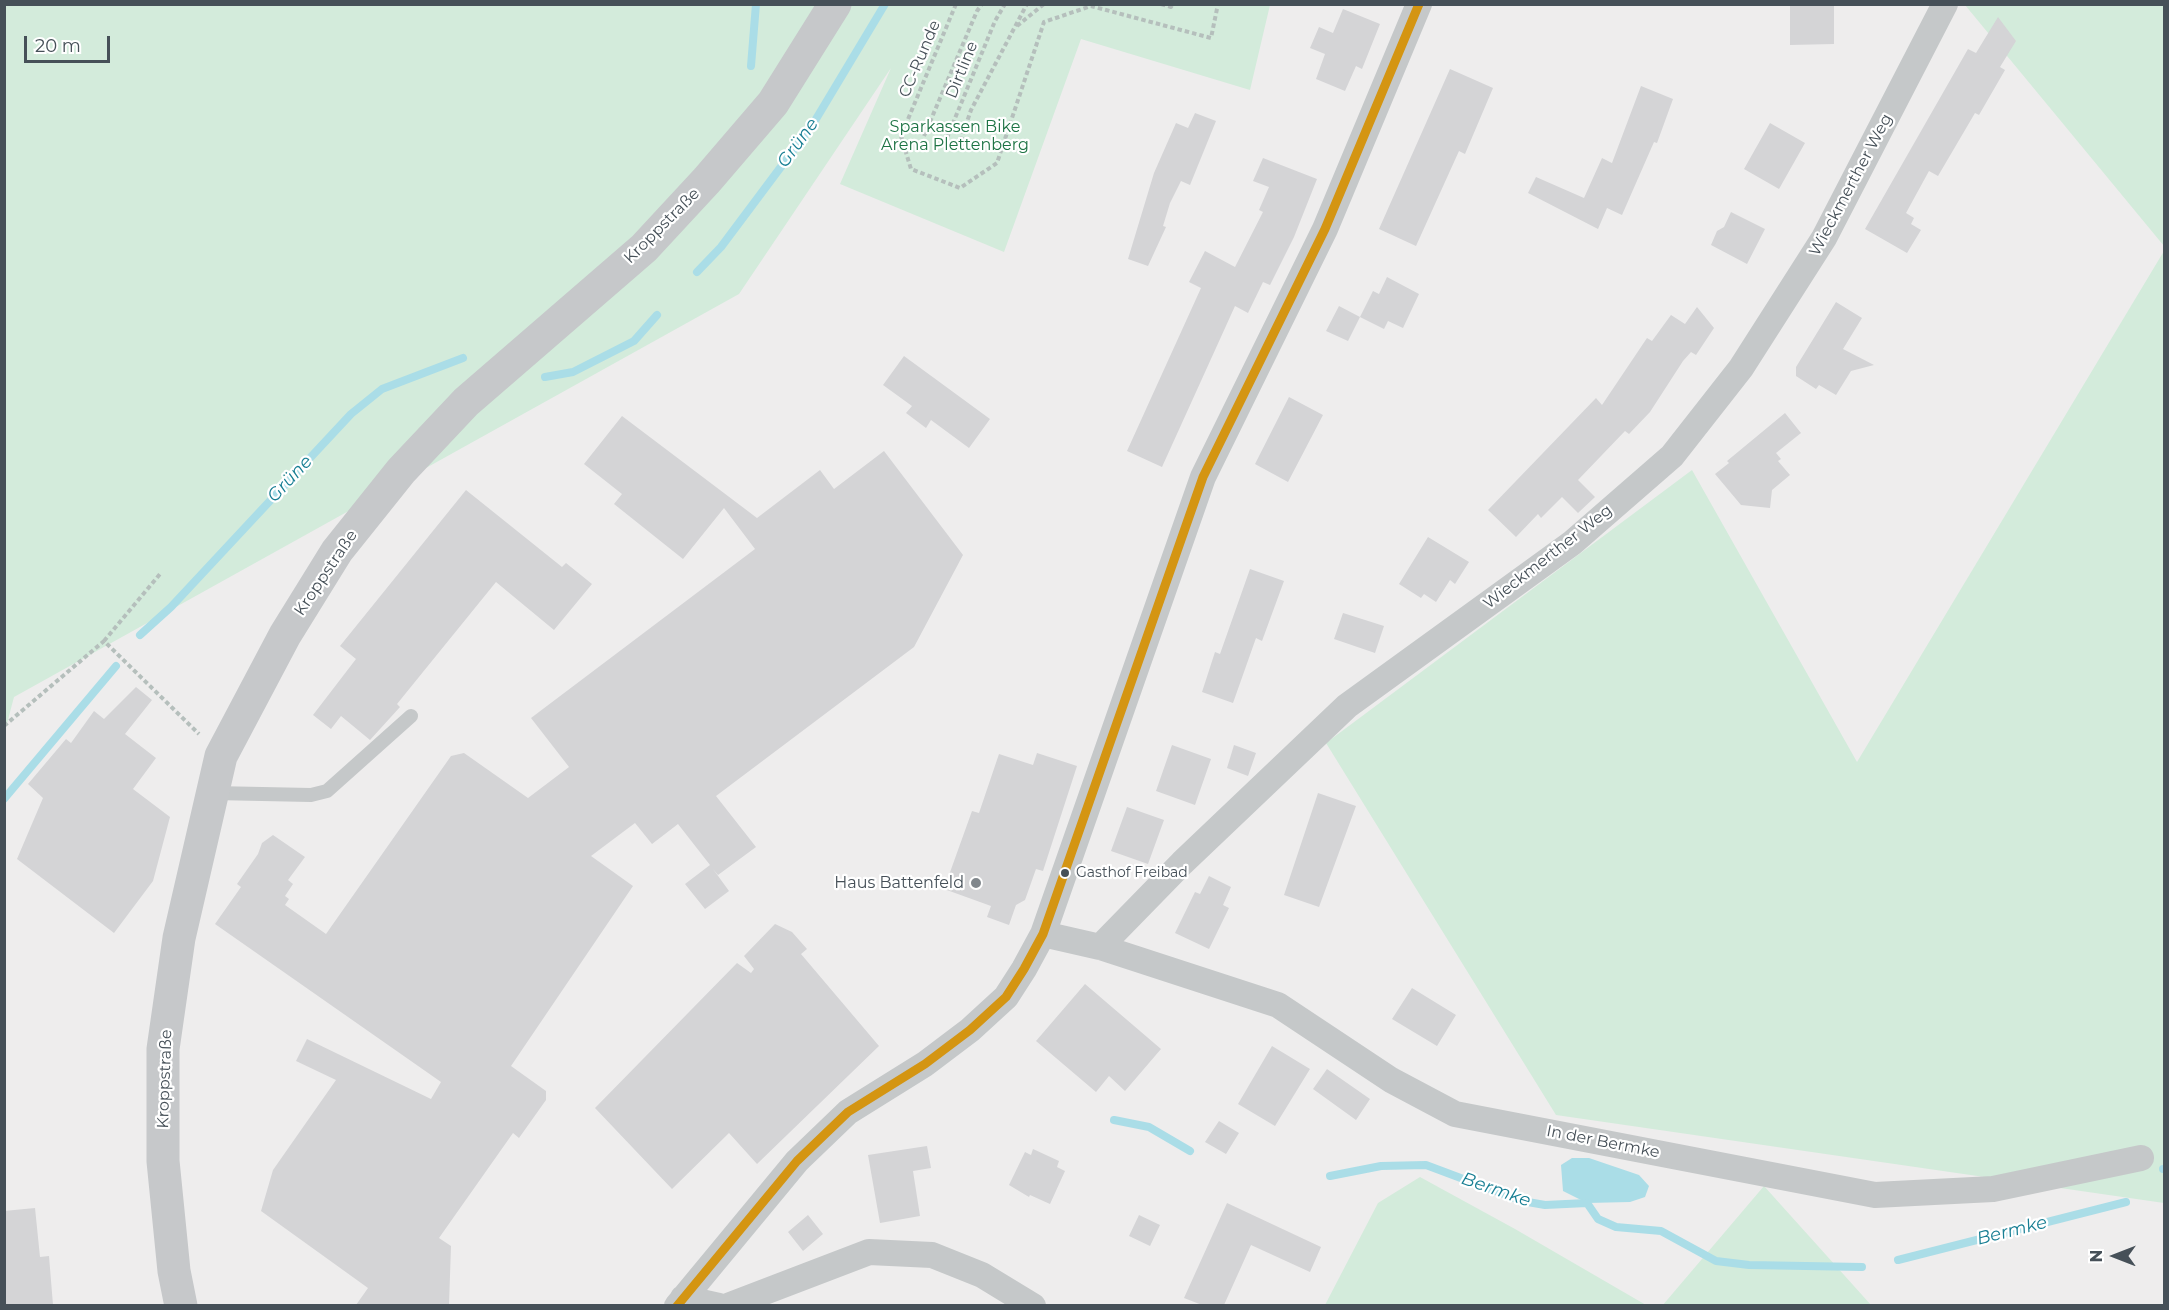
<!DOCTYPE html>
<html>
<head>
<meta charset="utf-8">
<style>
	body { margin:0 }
	#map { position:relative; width:2169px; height:1310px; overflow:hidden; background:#eeeded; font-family:Montserrat,sans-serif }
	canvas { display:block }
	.frame { position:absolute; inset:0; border:6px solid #465058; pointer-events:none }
	.north { position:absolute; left:2085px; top:1226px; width:60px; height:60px; -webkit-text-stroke:4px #fff; paint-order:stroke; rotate:270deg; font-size:16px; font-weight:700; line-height:24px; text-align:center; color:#465058 }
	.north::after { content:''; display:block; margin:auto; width:21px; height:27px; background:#465058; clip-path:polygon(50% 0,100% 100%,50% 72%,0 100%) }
	.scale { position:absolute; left:24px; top:36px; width:86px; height:27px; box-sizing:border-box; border:3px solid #465058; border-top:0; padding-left:8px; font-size:18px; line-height:21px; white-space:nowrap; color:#465058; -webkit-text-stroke:4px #fff; paint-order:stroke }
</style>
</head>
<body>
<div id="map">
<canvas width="2169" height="1310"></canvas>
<div class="frame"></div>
<div class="north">N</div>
<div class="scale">20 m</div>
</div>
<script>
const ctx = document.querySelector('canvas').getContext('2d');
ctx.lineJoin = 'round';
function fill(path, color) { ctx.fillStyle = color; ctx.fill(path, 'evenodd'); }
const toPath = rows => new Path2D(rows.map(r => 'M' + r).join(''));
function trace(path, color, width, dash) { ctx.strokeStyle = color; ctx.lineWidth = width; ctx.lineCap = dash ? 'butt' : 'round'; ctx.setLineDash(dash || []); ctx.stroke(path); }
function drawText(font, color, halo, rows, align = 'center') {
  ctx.font = font + ' Montserrat,sans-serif'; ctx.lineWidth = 4.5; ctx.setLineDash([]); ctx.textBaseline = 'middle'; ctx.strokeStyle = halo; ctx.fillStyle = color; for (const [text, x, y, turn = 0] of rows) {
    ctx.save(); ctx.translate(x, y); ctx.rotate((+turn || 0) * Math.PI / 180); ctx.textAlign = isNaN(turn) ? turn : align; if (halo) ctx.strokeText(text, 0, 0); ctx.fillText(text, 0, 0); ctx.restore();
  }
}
fill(toPath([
	[5,5,1270,5,1250,90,1081,39,1004,252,840,184,891,68,739,294,14,697,5,731],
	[1965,5,2164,5,2164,246],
	[2164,251,2164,1203,1556,1115,1326,743,1692,470,1857,762],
	[1420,1177,1515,1229,1646,1305,1325,1305,1378,1203],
	[1764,1186,1871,1305,1662,1306]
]), '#d3ebdb');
fill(toPath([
	[1572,1158,1589,1158,1639,1175,1649,1186,1645,1197,1630,1202,1587,1203,1563,1191,1561,1165]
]), '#aadde7');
trace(toPath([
	[751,66,756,4],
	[697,272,721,247,813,124,885,4],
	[545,377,573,372,634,341,657,315],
	[140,635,171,607,351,414,382,389,463,358],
	[4,799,116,666],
	[1114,1120,1149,1127,1190,1151],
	[2163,1169,2164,1169],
	[1330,1176,1381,1166,1426,1165,1522,1201,1545,1205,1587,1203,1598,1219,1616,1227,1661,1231,1716,1261,1749,1265,1862,1267],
	[1898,1260,2126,1202]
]), '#aadde7', 8);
fill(toPath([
	[1790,4,1834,4,1834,44,1790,45],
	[1343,9,1380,24,1362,69,1356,66,1345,91,1316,79,1325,54,1310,48,1319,27,1333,33],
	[1998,17,2016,41,2000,67,2005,70,1979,115,1975,113,1938,176,1929,171,1906,213,1914,218,1911,224,1921,230,1907,253,1865,229,1968,49,1976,53],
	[1450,69,1493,88,1465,154,1459,151,1416,246,1379,229],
	[1641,86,1673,99,1657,143,1654,142,1622,215,1607,208,1598,229,1528,193,1536,177,1584,198,1602,158,1612,163],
	[1195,113,1216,121,1190,185,1181,181,1170,203,1163,226,1166,227,1148,266,1128,259,1154,173,1176,123,1188,128],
	[1770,123,1805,143,1779,189,1744,169],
	[1263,158,1317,179,1294,237,1270,285,1263,282,1248,313,1235,306,1162,467,1127,451,1201,288,1189,282,1205,251,1235,267,1263,212,1259,210,1269,187,1253,181],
	[1731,212,1765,229,1747,264,1711,245,1717,231,1724,227],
	[1387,277,1419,294,1403,328,1388,321,1384,329,1360,317,1373,291,1379,294],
	[1836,302,1862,318,1843,349,1874,365,1851,371,1836,395,1819,385,1816,389,1796,376,1796,367],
	[1339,306,1360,317,1348,341,1326,331],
	[1697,307,1714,328,1696,355,1691,352,1683,361,1650,412,1629,434,1625,431,1578,480,1595,497,1578,513,1562,497,1541,518,1538,514,1516,537,1488,510,1596,398,1602,405,1647,338,1652,341,1671,315,1685,324],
	[904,356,990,419,969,448,931,420,926,428,906,413,912,406,883,385],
	[1289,397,1323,415,1288,482,1255,464],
	[1785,413,1801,433,1776,453,1781,459,1778,461,1790,475,1772,490,1770,508,1741,505,1715,474,1729,463,1727,461],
	[622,416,757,518,820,470,834,489,884,451,963,555,914,647,716,796,756,847,718,875,713,869,729,891,705,909,685,884,710,865,678,824,652,844,635,823,591,856,633,886,511,1066,546,1091,546,1100,519,1138,513,1133,439,1238,451,1246,449,1305,356,1305,368,1288,261,1211,273,1170,336,1080,296,1061,307,1039,431,1099,441,1082,215,924,241,887,237,884,258,854,262,843,273,835,305,857,288,880,293,884,285,896,289,899,285,905,326,934,451,756,464,753,528,798,569,767,531,718,755,549,724,508,683,559,614,504,622,494,584,464],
	[466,490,562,567,566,563,592,584,554,630,496,582,397,704,400,707,370,740,341,716,331,729,313,715,356,659,340,646],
	[1428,537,1469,562,1455,584,1450,580,1436,602,1424,594,1421,598,1399,584],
	[1250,569,1284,581,1262,641,1256,638,1233,703,1202,692,1215,652,1220,654],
	[1343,613,1384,626,1375,653,1334,639],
	[136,687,152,700,125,734,156,758,133,789,170,817,153,881,114,933,17,859,43,798,28,784,66,739,71,743,94,711,104,719],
	[1172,745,1211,759,1195,805,1156,791],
	[1234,745,1256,753,1248,776,1227,768],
	[1037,753,1077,766,1043,871,1036,869,1025,900,1016,905,1009,925,987,917,991,906,944,889,972,811,979,813,999,754,1033,765],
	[1318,793,1356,806,1319,907,1284,895],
	[1127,807,1164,820,1148,864,1111,851],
	[1209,876,1231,887,1223,905,1229,908,1209,949,1175,933,1195,892,1200,894],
	[775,924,792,932,807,949,801,954,879,1046,757,1164,729,1133,672,1189,595,1108,737,963,751,973,754,969,744,956],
	[1085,984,1161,1049,1125,1091,1109,1076,1096,1092,1036,1041],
	[1412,988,1456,1015,1437,1046,1392,1019],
	[1272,1046,1310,1069,1275,1126,1238,1104],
	[1327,1069,1370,1099,1356,1120,1313,1089],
	[1219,1121,1239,1133,1226,1154,1205,1142],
	[927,1146,931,1168,913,1171,920,1216,880,1223,868,1155],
	[1033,1149,1059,1161,1057,1167,1065,1171,1050,1204,1030,1195,1029,1197,1009,1185,1025,1152,1031,1155],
	[1227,1203,1321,1247,1310,1272,1251,1245,1224,1305,1202,1305,1184,1298],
	[35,1208,40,1257,49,1256,53,1305,4,1305,4,1211],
	[808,1215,823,1234,803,1251,788,1232],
	[1139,1215,1160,1225,1150,1246,1129,1236]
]), '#d4d4d6');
trace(toPath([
	[956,4,901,136,911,169,960,188,997,163,1044,22,1091,6,1211,38,1218,4],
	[1161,4,1171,7,1173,4],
	[1017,26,1044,4],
	[924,136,977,11,982,4],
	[944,145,995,21,1005,4],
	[958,148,971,110,1027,4],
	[104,641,160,574],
	[4,726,104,641,199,734]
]), '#b5bfbc', 4, [4.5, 3]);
trace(toPath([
	[213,793,311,795,327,791,411,716]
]), '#c5c8c9', 14);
trace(toPath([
	[1043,934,1100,947,1278,1005,1391,1080,1455,1114,1875,1195,1993,1189,2141,1158],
	[1100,947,1182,863,1347,706,1572,543,1672,456,1741,368,1824,238,1945,4],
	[683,1298,719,1306],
	[677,1306,797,1161,848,1112,925,1064,970,1030,1006,997,1024,969,1043,934,1203,477,1325,229,1419,4],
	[728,1306,869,1252,932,1255,982,1275,1033,1306]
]), '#c5c8c9', 26);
trace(toPath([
	[181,1306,174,1271,163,1161,163,1049,179,938,221,756,285,635,337,551,401,471,466,402,644,248,707,180,773,103,835,4]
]), '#c6c8ca', 33);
trace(toPath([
	[677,1306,797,1161,848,1112,925,1064,970,1030,1006,997,1024,969,1043,934,1203,477,1325,229,1419,4]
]), '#d49512', 9);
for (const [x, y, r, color] of [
	[1065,873,5,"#465058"],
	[976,883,6,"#81878c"]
]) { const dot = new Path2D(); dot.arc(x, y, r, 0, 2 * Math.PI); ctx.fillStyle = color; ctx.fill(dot); trace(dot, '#fff', 2); }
drawText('14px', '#465058', '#fff', [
	["Gasthof Freibad",1076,873]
], 'left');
drawText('16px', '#465058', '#fff', [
	["CC-Runde",920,59,-67],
	["Dirtline",962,70,-68],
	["Wieckmerther Weg",1851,185,-62],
	["Kroppstraße",662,226,-45],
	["Wieckmerther Weg",1548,557,-38],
	["Kroppstraße",326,573,-56],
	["Kroppstraße",165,1079,-88],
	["In der Bermke",1603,1142,11]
]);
drawText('16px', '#1d7344', '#fff', [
	["Sparkassen Bike",955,127],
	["Arena Plettenberg",955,145]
]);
drawText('16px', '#465058', '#fff', [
	["Haus Battenfeld",964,883]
], 'right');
drawText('italic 18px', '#177e93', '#fff', [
	["Grüne",798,143,-54],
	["Grüne",290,479,-47],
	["Bermke",1496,1190,19],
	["Bermke",2012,1231,-14]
]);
</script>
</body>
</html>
